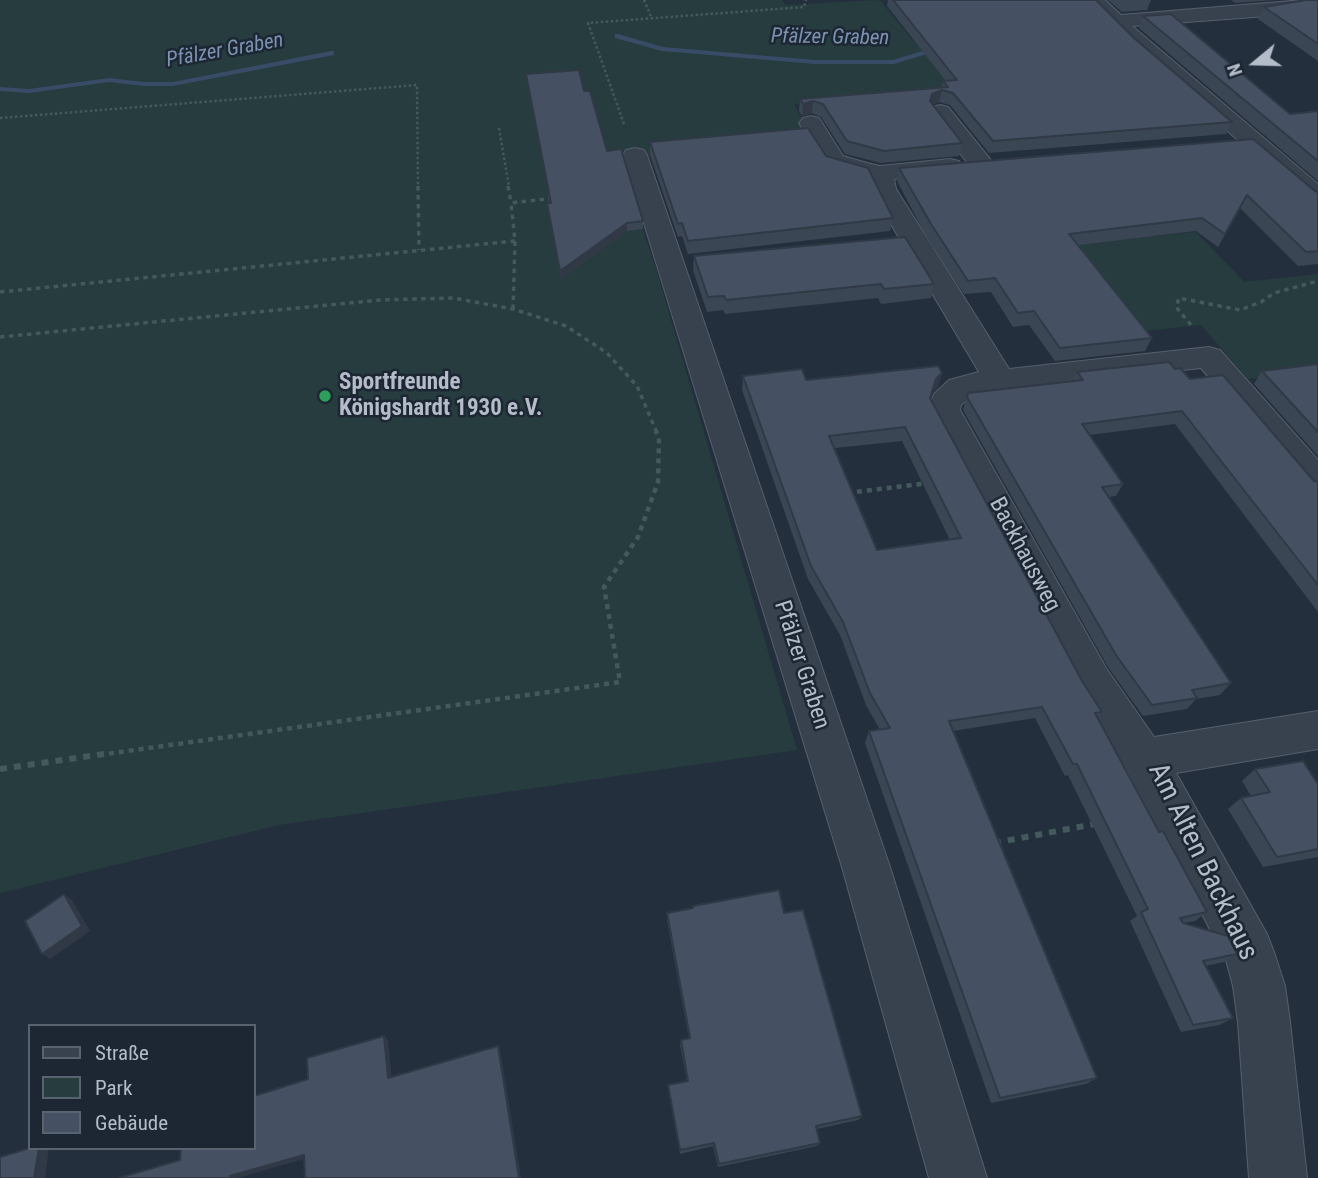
<!DOCTYPE html>
<html>
<head>
<meta charset="utf-8">
<style>
	body { margin:0 }
	#map { position:relative; width:1318px; height:1178px; overflow:hidden; background:#242f3e; font-family:"Roboto Condensed",sans-serif }
	canvas { display:block }
	.legend { position:absolute; left:28px; top:1024px; width:228px; height:126px; box-sizing:border-box; background:#1d2633; border:2px solid #59626f; margin:0; padding:9px 12px; list-style:none; font-size:21px; color:#b4bcc9 }
	.legend li { display:flex; align-items:center; gap:14px; height:35px }
	.legend b { width:35px; border:2px solid #59626f }
	.north { position:absolute; left:1220px; top:28px; width:70px; height:70px; -webkit-text-stroke:5px #1d2633; paint-order:stroke; rotate:251deg; font-size:19px; font-weight:700; line-height:28px; text-align:center; color:#b4bcc9 }
	.north::after { content:''; display:block; margin:auto; width:24px; height:32px; background:#b4bcc9; clip-path:polygon(50% 0,100% 100%,50% 72%,0 100%) }
</style>
</head>
<body>
<div id="map">
<canvas width="1318" height="1178"></canvas>
<ul class="legend">
<li><b style="height:9px;background:#38414e"></b>Straße</li>
<li><b style="height:19px;background:#263c3f"></b>Park</li>
<li><b style="height:19px;background:#455162"></b>Gebäude</li>
</ul>
<div class="north">N</div>
</div>
<script>
const ctx = document.querySelector('canvas').getContext('2d');
ctx.lineJoin = 'round';
function fill(path, color) { ctx.fillStyle = color; ctx.fill(path, 'evenodd'); }
const toPath = rows => new Path2D(rows.map(r => 'M' + r).join(''));
function trace(path, color, width, dash) { ctx.strokeStyle = color; ctx.lineWidth = width; ctx.lineCap = dash ? 'butt' : 'round'; ctx.setLineDash(dash || []); ctx.stroke(path); }
function drawText(font, color, halo, rows, align = 'center') {
  ctx.font = font + ' "Roboto Condensed",sans-serif'; ctx.lineWidth = 5; ctx.setLineDash([]); ctx.textBaseline = 'middle'; ctx.strokeStyle = halo; ctx.fillStyle = color; for (const [text, x, y, turn = 0] of rows) {
    ctx.save(); ctx.translate(x, y); ctx.rotate((+turn || 0) * Math.PI / 180); ctx.textAlign = isNaN(turn) ? turn : align; if (halo) ctx.strokeText(text, 0, 0); ctx.fillText(text, 0, 0); ctx.restore();
  }
}
fill(toPath([
	[0,0,782,0,785,5,880,0,913,41,1122,43,1040,84,794,104,814,140,647,155,645,149,617,152,657,272,797,750,279,825,0,893],
	[1196,232,1244,282,1318,274,1318,372,1248,379,1201,325,1136,332,1066,245]
]), '#263c3f');
fill(toPath([
	[618,34,663,47,815,60,893,60,929,49,942,49,946,51,930,53,894,64,815,64,662,51,615,38,615,34,618,34],
	[331,51,334,51,334,55,173,86,144,86,109,82,29,93,0,91,0,87,29,89,109,78,144,82,173,82,331,51]
]), '#394c67');
const minor = toPath([
	[1084,0,1105,0,1121,15,1304,0,1299,10,1281,15,1132,26,1318,184,1318,205,1309,202,1132,48,1084,0],
	[940,105,948,107,990,159,993,164,990,169,981,171,972,169,929,112,932,107,940,105],
	[811,116,819,118,843,156,867,163,880,166,950,159,959,161,962,166,959,171,894,179,896,189,1009,369,1209,347,1220,350,1318,460,1318,496,1306,492,1201,368,975,393,961,405,960,410,1106,668,1154,737,1318,711,1318,749,1176,773,1267,934,1274,952,1285,986,1290,1022,1307,1178,1249,1178,1238,1022,1233,986,1226,960,1128,772,1076,692,928,410,934,394,949,380,979,372,870,189,869,179,825,166,822,161,799,123,803,118,811,116],
	[635,148,644,150,647,155,890,867,987,1178,929,1178,842,867,623,155,626,150,635,148]
]);
trace(minor, '#565f6c', 2);
trace(toPath([
	[644,0,652,19],
	[0,118,417,85,418,187],
	[624,124,588,23,804,7,806,0],
	[499,128,509,187]
]), '#44595c', 2.5, [2.5, 2.5]);
trace(toPath([
	[418,186,419,250],
	[508,186,511,203],
	[0,292,515,241],
	[513,309,515,241,511,203,555,198],
	[1191,325,1176,307,1179,298,1240,310,1261,302,1274,293,1318,281],
	[0,337,380,300,453,298,513,309,566,326,607,353,637,386,657,433]
]), '#44595c', 3.5, [4.5, 4.5]);
trace(toPath([
	[847,493,929,483],
	[99,755,620,682,604,587,638,537,658,482,659,438,656,431]
]), '#44595c', 4.5, [5, 5]);
trace(toPath([
	[0,769,111,753],
	[994,843,1095,824]
]), '#44595c', 6, [7, 7]);
fill(minor, '#38414e');
fill(toPath([
	[888,0,1096,0,1134,38,1232,122,1226,134,989,153,950,105,939,102,932,105,962,143,959,156,881,163,845,154,821,117,812,113,802,116,799,111,800,99,942,87,943,81,946,81,887,6],
	[1108,0,1151,0,1147,10,1122,12],
	[1231,0,1276,0,1235,3],
	[1318,0,1318,61,1258,19,1264,7],
	[1143,16,1290,114,1318,111,1318,181,1139,28],
	[526,74,584,91,607,151,643,221,643,229,627,231,561,279,548,211,547,203,550,203],
	[650,142,826,156,893,218,890,231,688,254,682,236,678,237,650,155],
	[899,168,1315,191,1318,192,1318,264,1298,266,1240,208,1218,247,1196,231,1079,245,1152,338,1145,351,1055,361,1029,325,1013,327,991,292,964,294,927,238,897,181],
	[694,256,934,284,931,298,881,304,878,298,725,314,723,310,707,312,693,270],
	[1318,364,1318,456,1254,384,1262,371],
	[1175,369,1190,379,1314,481,1318,482,1318,612,1175,424,1090,435,1123,484,1116,496,1109,497,1231,683,1220,695,1196,699,1187,709,1143,716,1108,667,963,410,968,393,1073,381,1077,372],
	[942,373,938,387,932,393,930,398,1082,681,1102,712,1098,719,1159,832,1207,912,1195,921,1184,923,1237,954,1224,962,1205,966,1233,1018,1219,1025,1181,1032,1130,921,1137,916,1068,775,1065,776,1035,718,953,731,1097,1078,1086,1084,991,1103,865,743,869,731,880,730,866,705,840,635,808,579,742,390,743,376,806,380],
	[902,441,950,540,877,550,835,448],
	[1255,769,1318,784,1318,857,1263,867,1228,809,1241,798,1251,796,1242,781],
	[667,913,784,913,862,1116,858,1120,817,1129,820,1143,817,1146,718,1167,713,1146,680,1154,668,1089,668,1085,687,1081,680,1045,681,1040,689,1039,667,920]
]), '#3b4654');
fill(toPath([
	[942,90,939,102,930,106,930,101,932,94],
	[813,101,812,113,802,116,803,104],
	[627,223,627,231,561,279,560,271],
	[942,373,938,387,932,393,936,379],
	[64,894,72,900,90,931,50,959,42,954],
	[384,1036,388,1040,392,1082,388,1078],
	[498,1046,500,1049,521,1178,519,1178],
	[39,1148,49,1148,45,1178,34,1178],
	[304,1155,310,1157,238,1178,230,1178,230,1176]
]), '#303945');
const building = toPath([
	[893,0,1096,0,1134,38,1232,122,993,141,953,93,942,90,932,94,930,101,962,143,884,151,847,141,823,104,813,101,803,104,800,99,948,87,943,81,957,80,893,0],
	[1306,0,1318,0,1318,44,1264,7,1306,0],
	[1171,14,1290,114,1318,111,1318,161,1143,16,1171,14],
	[579,70,584,91,590,91,607,151,621,149,643,221,627,223,560,271,547,203,551,203,526,74,579,70],
	[808,128,826,156,868,168,893,218,688,241,682,223,678,224,650,142,808,128],
	[1253,139,1315,191,1318,192,1318,251,1306,252,1247,195,1225,234,1202,218,1069,234,1152,338,1060,348,1034,311,1018,313,995,278,968,281,931,224,899,168,1253,139],
	[905,237,934,284,884,289,881,284,726,300,724,296,708,297,694,256,905,237],
	[1169,362,1175,369,1180,368,1190,379,1223,375,1314,481,1318,482,1318,585,1182,411,1082,424,1123,484,1102,487,1231,683,1192,690,1197,698,1152,705,1116,655,967,397,968,393,1083,380,1077,372,1169,362],
	[1318,364,1318,432,1262,371,1318,364],
	[938,366,942,373,936,379,930,398,1082,681,1102,712,1095,713,1159,832,1163,831,1207,912,1180,918,1183,923,1228,936,1237,954,1203,961,1233,1018,1193,1025,1141,912,1148,909,1077,764,1073,764,1042,707,949,721,1097,1078,1000,1098,869,731,890,728,870,693,843,622,811,566,743,376,802,369,806,380,938,366],
	[905,427,961,538,877,550,829,436,905,427],
	[1303,761,1318,784,1318,849,1277,857,1241,798,1270,792,1255,769,1303,761],
	[779,890,784,913,803,910,862,1116,816,1126,820,1143,719,1164,714,1143,680,1150,668,1085,688,1081,681,1040,690,1038,667,913,693,908,693,906,779,890],
	[64,894,82,926,42,954,25,921,64,894],
	[384,1036,388,1078,498,1046,519,1178,305,1178,304,1155,230,1176,230,1178,119,1178,180,1160,181,1148,254,1148,254,1096,308,1079,307,1058,384,1036],
	[30,1148,39,1148,34,1178,0,1178,0,1157,30,1148]
]);
fill(building, '#455162');
trace(building, '#303945', 2);
for (const [x, y, r, color] of [
	[325,396,7,"#2e9e5b"]
]) { const dot = new Path2D(); dot.arc(x, y, r, 0, 2 * Math.PI); ctx.fillStyle = color; ctx.fill(dot); trace(dot, '#1d2633', 2.5); }
drawText('italic 21px', '#7c92b1', '#1d2633', [
	["Pfälzer Graben",830,38,1],
	["Pfälzer Graben",225,51,-10]
]);
drawText('bold 23px', '#b4bcc9', '#1d2633', [
	["Sportfreunde",339,383],
	["Königshardt 1930 e.V.",339,409]
], 'left');
drawText('23px', '#b4bcc9', '#1d2633', [
	["Backhausweg",1024,555,62],
	["Pfälzer Graben",801,665,72]
]);
drawText('28px', '#b4bcc9', '#1d2633', [
	["Am Alten Backhaus",1202,862,64]
]);
</script>
</body>
</html>
